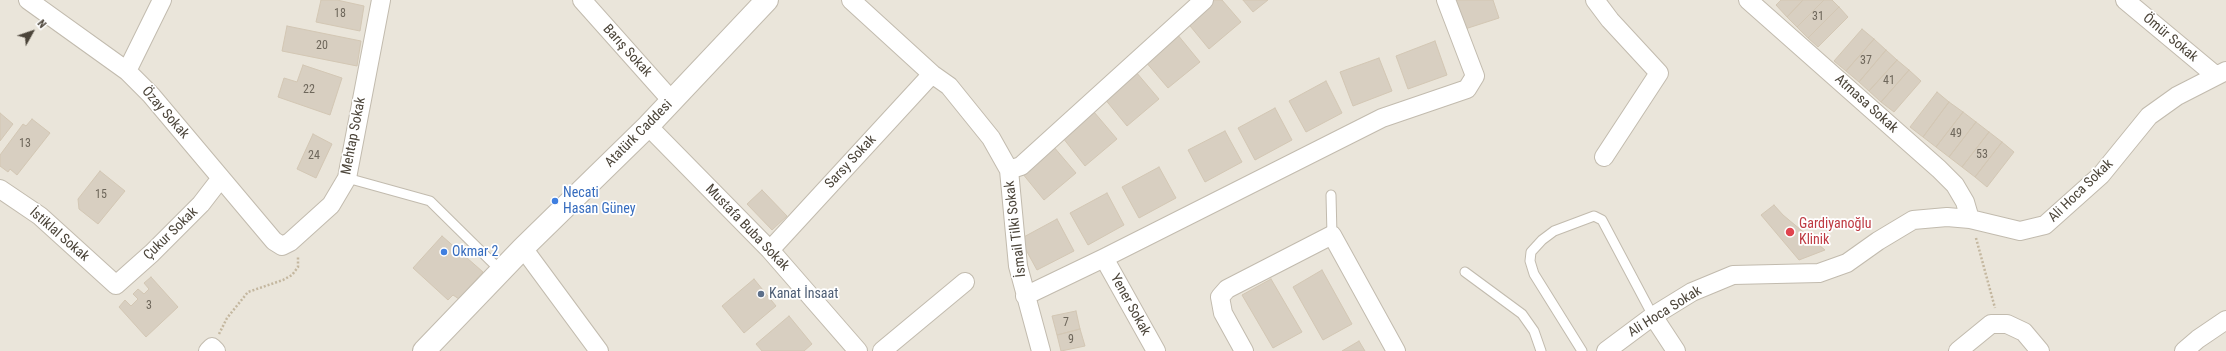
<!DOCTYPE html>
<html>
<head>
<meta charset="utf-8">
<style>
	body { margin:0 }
	#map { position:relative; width:2226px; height:351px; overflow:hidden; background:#f6f3ec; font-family:"Roboto Condensed",sans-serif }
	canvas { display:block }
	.north { position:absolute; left:12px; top:12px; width:40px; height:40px; -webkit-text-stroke:3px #fff; paint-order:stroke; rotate:50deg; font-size:11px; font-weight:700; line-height:16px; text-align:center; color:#4b4439 }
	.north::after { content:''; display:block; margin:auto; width:14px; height:18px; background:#4b4439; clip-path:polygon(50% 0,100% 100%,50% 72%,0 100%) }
</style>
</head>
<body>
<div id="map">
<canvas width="2226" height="351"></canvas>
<div class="north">N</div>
</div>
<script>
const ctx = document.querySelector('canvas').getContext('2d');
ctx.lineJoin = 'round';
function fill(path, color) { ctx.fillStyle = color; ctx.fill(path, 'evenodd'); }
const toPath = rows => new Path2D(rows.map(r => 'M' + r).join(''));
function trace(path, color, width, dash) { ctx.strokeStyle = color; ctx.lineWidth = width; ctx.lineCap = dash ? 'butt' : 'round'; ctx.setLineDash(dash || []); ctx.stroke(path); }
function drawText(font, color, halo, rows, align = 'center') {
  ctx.font = font + ' "Roboto Condensed",sans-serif'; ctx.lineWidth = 3.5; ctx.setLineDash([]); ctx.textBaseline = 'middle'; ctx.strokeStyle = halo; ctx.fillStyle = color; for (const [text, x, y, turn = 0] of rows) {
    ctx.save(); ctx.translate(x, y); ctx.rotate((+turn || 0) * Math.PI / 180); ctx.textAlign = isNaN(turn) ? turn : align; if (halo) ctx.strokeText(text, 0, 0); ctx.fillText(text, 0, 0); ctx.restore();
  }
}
fill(toPath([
	[0,0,2226,0,2226,351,0,351]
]), '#eae5da');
const building = toPath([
	[321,0,337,0,364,6,360,31,316,22,321,0],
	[1212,0,1222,0,1241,22,1209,49,1186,21,1212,0],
	[1243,0,1268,0,1253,12,1243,0],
	[1456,0,1493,0,1499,18,1465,29,1456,0],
	[1781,0,1803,0,1787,17,1776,5,1781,0],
	[1803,0,1824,0,1797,27,1787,17,1803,0],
	[1824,0,1832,0,1839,7,1808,38,1797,27,1824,0],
	[1839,7,1848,17,1818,47,1808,38,1839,7],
	[287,26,361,41,357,66,282,51,287,26],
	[1862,29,1874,39,1846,71,1834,61,1862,29],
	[1177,34,1200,62,1168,88,1145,61,1177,34],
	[1874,39,1886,50,1859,82,1846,71,1874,39],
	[1435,41,1447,75,1408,89,1396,56,1435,41],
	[1886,50,1897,60,1869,91,1859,82,1886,50],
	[1379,58,1392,91,1353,106,1340,72,1379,58],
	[1897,60,1909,70,1881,102,1869,91,1897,60],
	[303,65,342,78,330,115,278,97,284,78,297,82,303,65],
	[1909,70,1921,81,1894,112,1881,102,1909,70],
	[1136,72,1159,99,1127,126,1104,98,1136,72],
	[1326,81,1342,113,1306,132,1289,101,1326,81],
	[1937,92,1949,102,1923,137,1910,127,1937,92],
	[1949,102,1963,112,1936,147,1923,137,1949,102],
	[1275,108,1292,140,1255,160,1238,128,1275,108],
	[1094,112,1117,139,1085,166,1063,138,1094,112],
	[1963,112,1976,122,1949,157,1936,147,1963,112],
	[0,113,13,124,0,141,0,113],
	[32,119,50,133,17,175,10,169,8,172,0,166,0,155,23,124,26,126,32,119],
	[1976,122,1989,132,1962,167,1949,157,1976,122],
	[1225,131,1242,162,1205,182,1188,150,1225,131],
	[1989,132,2002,142,1975,177,1962,167,1989,132],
	[313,134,332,144,316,178,297,169,313,134],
	[2002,142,2014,152,1987,187,1975,177,2002,142],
	[1053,146,1076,173,1044,200,1022,173,1053,146],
	[1159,167,1176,198,1139,218,1122,187,1159,167],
	[100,171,125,191,98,224,79,209,78,199,100,171],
	[762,190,787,216,772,230,747,204,762,190],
	[1107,193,1124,225,1088,245,1070,213,1107,193],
	[1774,205,1783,215,1825,250,1799,260,1761,215,1774,205],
	[1057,219,1074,251,1037,270,1020,239,1057,219],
	[442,236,483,272,459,299,453,295,448,300,413,268,442,236],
	[1322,270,1352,324,1323,340,1293,287,1322,270],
	[151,277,178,307,146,337,119,307,125,300,131,306,138,299,133,294,138,289,144,294,149,289,144,283,151,277],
	[754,279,776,306,744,333,722,306,754,279],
	[1271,279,1302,332,1273,348,1242,295,1271,279],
	[1076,311,1080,329,1057,335,1052,316,1076,311],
	[789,316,812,344,804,351,762,351,756,344,789,316],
	[1080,329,1085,346,1061,351,1057,335,1080,329],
	[1359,341,1365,351,1342,351,1359,341]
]);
fill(building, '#d8cfc1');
trace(building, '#d3c7b4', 1);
const service = toPath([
	[347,178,430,201,501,271],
	[1331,195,1332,235],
	[1465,272,1522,314,1534,331,1541,351],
	[1582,351,1534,274,1530,261,1531,252,1542,240,1554,231,1594,216,1602,220,1653,316]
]);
const minor = toPath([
	[28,0,127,71,151,95,274,241,282,246,290,242,331,205,347,178,381,0],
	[582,0,672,101],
	[851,0,932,74,949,86,991,138,1009,170,1018,266,1041,351],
	[1595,0,1610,20,1659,73,1604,157],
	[1748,0,1939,169,1955,185,1965,202,1970,219],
	[2125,0,2215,75],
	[127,71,162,0],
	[648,126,770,250,858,351],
	[1009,170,1021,166,1204,0],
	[0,189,40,216,116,285,152,253,201,204,221,178],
	[523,248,599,351],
	[770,250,932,74],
	[1104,258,1156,351],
	[1025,296,1104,258,1382,118,1467,89,1475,76,1446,0],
	[1653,316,1676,351],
	[208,351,212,347,216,351],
	[882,351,965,282],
	[1244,351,1223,313,1220,297,1227,289,1332,235,1396,351],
	[1606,351,1653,316,1692,292,1733,275,1819,273,1847,263,1878,241,1913,220,1947,217,1970,219,2020,231,2045,225,2101,175,2149,116,2177,96,2226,71],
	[1958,351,1991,324,2007,324,2024,332,2040,351],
	[2184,351,2198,339,2226,320]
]);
const tertiary = toPath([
	[424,351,523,248,648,126,767,0]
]);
trace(service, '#c2bbae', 11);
trace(minor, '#c2bbae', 20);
trace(tertiary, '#c2bbae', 24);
trace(toPath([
	[1976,238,1995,308],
	[219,334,227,318,248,292,283,280,292,275,298,267,298,256]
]), '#c4b79f', 2.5, [2, 2]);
trace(service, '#fff', 9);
trace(minor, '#fff', 18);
trace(tertiary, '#fff', 22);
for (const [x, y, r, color] of [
	[555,201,4,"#3f7fe0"],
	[1790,232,5,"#e0444e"],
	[444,252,4,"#3f7fe0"],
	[761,294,4,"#5c6f8a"]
]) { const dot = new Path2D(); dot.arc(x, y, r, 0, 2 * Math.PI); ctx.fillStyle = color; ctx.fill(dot); trace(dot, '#fff', 1.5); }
drawText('12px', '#6e675b', null, [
	["18",340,14],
	["31",1818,17],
	["20",322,46],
	["37",1866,61],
	["41",1889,81],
	["22",309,90],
	["49",1956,134],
	["13",25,144],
	["53",1982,155],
	["24",314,156],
	["15",101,195],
	["3",149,306],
	["7",1066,323],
	["9",1071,340]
]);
drawText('14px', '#4b4439', '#fff', [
	["Ömür Sokak",2170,38,40],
	["Barış Sokak",627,51,48],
	["Atmasa Sokak",1866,104,42],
	["Özay Sokak",165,113,49],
	["Atatürk Caddesi",639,134,-45],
	["Mehtap Sokak",354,136,-79],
	["Sarsy Sokak",851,162,-47],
	["Ali Hoca Sokak",2081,191,-44],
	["Mustafa Buba Sokak",747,228,46],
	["İsmail Tilki Sokak",1016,229,-97],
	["Çukur Sokak",171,234,-44],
	["İstiklal Sokak",59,235,41],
	["Yener Sokak",1130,305,61],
	["Ali Hoca Sokak",1665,312,-32]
]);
drawText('14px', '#366cbe', '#fff', [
	["Necati",563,193],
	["Hasan Güney",563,209],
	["Okmar 2",452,252]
], 'left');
drawText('14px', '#be3a42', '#fff', [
	["Gardiyanoğlu",1799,224],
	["Klinik",1799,240]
], 'left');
drawText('14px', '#4e5e75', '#fff', [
	["Kanat İnsaat",769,294]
], 'left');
</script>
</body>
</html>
